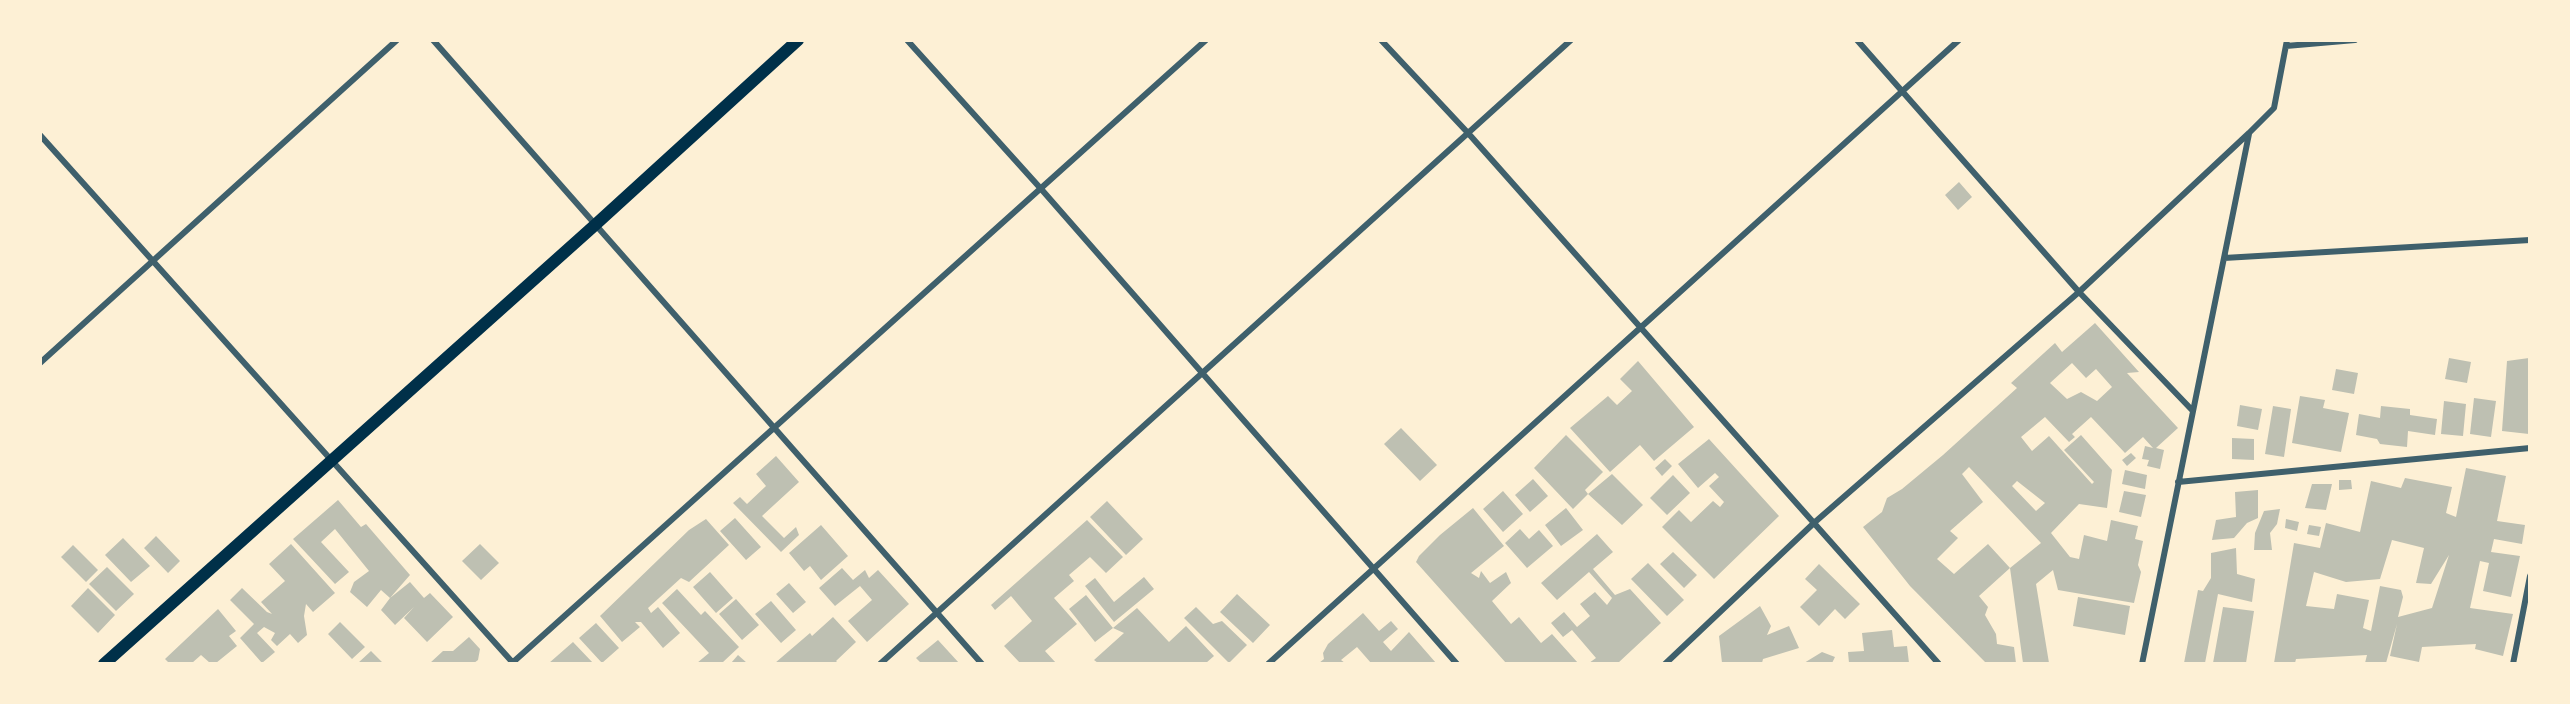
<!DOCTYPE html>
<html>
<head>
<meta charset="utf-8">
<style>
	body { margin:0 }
	#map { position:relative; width:2570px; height:704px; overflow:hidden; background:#fdf0d5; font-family:Arial,sans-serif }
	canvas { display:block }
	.frame { position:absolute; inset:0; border:42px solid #fdf0d5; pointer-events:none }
</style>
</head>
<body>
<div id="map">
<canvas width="2570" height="704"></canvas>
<div class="frame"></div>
</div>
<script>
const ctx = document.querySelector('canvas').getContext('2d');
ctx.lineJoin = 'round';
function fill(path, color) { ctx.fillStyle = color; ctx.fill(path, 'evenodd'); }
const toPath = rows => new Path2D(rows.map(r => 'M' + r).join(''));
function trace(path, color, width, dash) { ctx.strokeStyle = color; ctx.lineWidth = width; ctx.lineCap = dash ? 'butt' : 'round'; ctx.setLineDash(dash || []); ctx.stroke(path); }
fill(toPath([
	[1959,182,1972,197,1958,210,1945,195],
	[2095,323,2139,372,2127,373,2178,428,2156,448,2164,450,2160,469,2147,466,2149,460,2142,459,2145,446,2153,448,2143,437,2125,453,2091,417,2072,434,2075,437,2069,442,2045,417,2021,437,2032,451,2049,436,2092,484,2094,482,2064,450,2081,435,2112,470,2107,508,2079,504,2051,533,2070,557,2079,559,2084,535,2107,541,2111,520,2138,526,2135,539,2143,541,2138,565,2141,572,2134,603,2058,590,2053,570,2036,584,2049,663,2023,663,2010,568,2041,543,1969,467,1962,474,1983,502,1950,531,1958,538,1937,559,1954,574,1988,544,2010,568,1979,596,1988,607,1985,615,1996,634,1997,644,2014,647,2016,663,1986,663,1910,586,1863,527,1882,512,1887,498,1902,489,1943,455,2017,388,2011,383,2055,343,2062,352],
	[2072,363,2086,378,2096,369,2112,387,2097,401,2081,392,2067,399,2050,383],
	[2017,481,2045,503,2036,511,2012,486],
	[2449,358,2471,362,2467,383,2445,379],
	[2529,358,2529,434,2502,431,2507,361],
	[1638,361,1694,427,1654,461,1640,445,1610,472,1570,428,1608,396,1617,405,1632,391,1620,379],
	[2336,369,2358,373,2354,394,2332,390],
	[2300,396,2325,400,2323,408,2349,413,2341,452,2292,443],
	[2474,398,2496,401,2491,437,2470,434],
	[2444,401,2466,404,2463,436,2441,434],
	[2240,405,2262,409,2258,430,2237,426],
	[2273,406,2291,409,2284,457,2265,454],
	[2381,406,2410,409,2410,415,2437,419,2435,435,2408,431,2407,447,2380,444,2377,439,2356,435,2359,414,2380,418],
	[1401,428,1437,465,1420,481,1384,444],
	[1566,435,1603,472,1585,490,1588,494,1612,474,1643,505,1622,525,1588,494,1573,509,1534,468],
	[2232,438,2254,439,2254,460,2232,459],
	[1709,439,1779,516,1714,579,1662,527,1679,510,1691,522,1713,501,1720,507,1724,502,1709,486,1719,477,1715,473,1698,488,1678,464],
	[2131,453,2136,458,2127,466,2122,460],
	[776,456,799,482,762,516,784,538,796,527,799,535,781,552,733,503,740,497,747,504,766,486,756,474],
	[1665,459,1672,466,1662,476,1655,468],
	[2466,468,2506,476,2497,521,2525,525,2522,544,2494,539,2491,552,2520,556,2511,597,2483,591,2489,563,2480,561,2470,608,2513,614,2503,656,2475,649,2476,644,2422,647,2419,662,2390,656,2397,624,2386,663,2365,663,2367,655,2296,659,2295,663,2274,663,2294,543,2320,548,2326,523,2360,532,2371,481,2401,488,2405,478,2452,487,2446,513,2456,517],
	[2392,540,2424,548,2416,583,2431,584,2449,555,2432,608,2398,617,2403,597,2401,590,2380,586,2371,631,2363,628,2369,600,2337,594,2334,609,2306,606,2314,572,2346,582,2380,579],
	[2125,470,2147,475,2145,489,2122,484],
	[1673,475,1690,493,1667,515,1650,498],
	[1533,479,1548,496,1530,512,1515,495],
	[2339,480,2351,480,2352,489,2339,490],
	[2312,484,2332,484,2326,510,2305,508],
	[2258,490,2258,518,2247,523,2234,538,2212,540,2216,520,2236,517,2235,492],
	[1503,491,1523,514,1503,532,1483,509],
	[2124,491,2146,495,2141,517,2119,512],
	[338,500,361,527,366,524,410,575,390,598,381,590,367,607,350,592,354,582,369,571,335,529,321,542,349,572,335,584,293,539],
	[1107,501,1143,539,1126,555,1090,517],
	[1473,508,1504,546,1471,573,1479,578,1481,571,1490,583,1506,572,1511,583,1492,601,1511,624,1519,617,1541,643,1552,634,1578,663,1506,663,1416,562,1419,556,1440,535],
	[1566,508,1583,530,1561,546,1545,525],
	[2280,509,2277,524,2270,533,2272,550,2254,550,2255,533,2264,511],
	[735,518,761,547,746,560,720,531],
	[706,519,729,545,689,582,681,578,648,608,651,613,658,607,680,633,663,648,641,622,635,622,640,627,622,642,600,616,689,530],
	[2286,519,2299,522,2297,531,2285,528],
	[1087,520,1123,557,1106,573,1090,557,1069,575,1074,581,1054,598,1077,624,1045,651,1056,663,1020,663,1004,646,1032,621,1011,596,995,610,991,605],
	[821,525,848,556,821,580,810,566,804,571,789,553],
	[2309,525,2321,527,2319,536,2307,534],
	[1520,529,1529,539,1539,530,1553,546,1527,568,1505,543],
	[1597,534,1613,552,1593,569,1615,595,1630,589,1661,623,1618,663,1589,663,1596,658,1572,630,1563,637,1551,623,1564,612,1577,627,1590,616,1580,604,1595,592,1607,605,1612,598,1589,572,1557,600,1541,583],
	[156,536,180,561,168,573,144,548],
	[123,538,150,566,131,582,105,555],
	[291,544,335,593,313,612,306,604,304,616,307,635,298,643,290,634,277,646,271,640,275,633,264,627,257,633,275,652,262,663,240,638,254,624,230,600,242,588,267,612,272,614,261,602,285,581,269,564],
	[480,544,499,563,481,580,462,561],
	[73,545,98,570,86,582,61,557],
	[2236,548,2237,574,2255,579,2252,602,2218,594,2205,663,2184,663,2198,590,2203,591,2211,578,2211,553],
	[1673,552,1697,575,1684,588,1660,564],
	[1648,563,1684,600,1667,616,1631,579],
	[1819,564,1860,604,1845,619,1835,609,1819,626,1800,607,1817,590,1805,579],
	[107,567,134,594,116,611,89,584],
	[842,568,853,580,865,570,869,578,878,570,909,604,867,642,848,621,872,600,860,586,835,606,819,588],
	[710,572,733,598,716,613,693,587],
	[1144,577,1154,589,1114,622,1085,586,1095,578,1114,602],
	[410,582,424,598,430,593,453,617,427,642,404,618,414,607,395,625,381,610,390,598],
	[789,583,806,602,793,613,776,594],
	[88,588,115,615,98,633,71,606],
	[677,589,701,615,705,611,739,647,722,663,697,663,709,653,662,603],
	[1237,594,1270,625,1253,643,1220,612],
	[1086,595,1113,628,1095,642,1069,609],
	[2078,597,2130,606,2125,635,2073,626],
	[736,599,759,625,742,640,719,614],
	[771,601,796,630,781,643,755,614],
	[1760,606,1771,626,1767,635,1789,626,1799,648,1763,659,1762,663,1722,663,1719,636],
	[1196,607,1213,624,1222,621,1247,645,1229,663,1184,618],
	[2223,607,2254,611,2246,663,2213,663],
	[1137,608,1169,642,1186,626,1214,656,1206,663,1098,663,1094,660,1124,633,1113,628],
	[218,609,236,631,229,636,237,646,216,663,210,663,201,655,192,663,169,663,165,659],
	[1363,613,1379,631,1391,621,1398,629,1383,642,1391,651,1409,632,1436,663,1371,663,1357,647,1341,660,1345,663,1319,663,1324,659,1323,653,1328,644],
	[833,617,856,642,836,661,838,663,775,663,810,633,812,636],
	[340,622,365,647,352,659,328,634],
	[596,623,619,648,602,663,579,638],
	[1892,630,1894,647,1907,646,1909,663,1849,663,1848,652,1864,651,1862,633],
	[469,637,480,649,478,660,474,663,430,663,443,651,453,651],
	[938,640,959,663,921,663,916,658],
	[573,642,593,663,549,663],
	[371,651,383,663,358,663],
	[1822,652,1835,657,1832,663,1804,663],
	[738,655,747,663,731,663]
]), '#bec0b2');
trace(toPath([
	[433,40,982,664],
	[907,40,1042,190,1457,664],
	[1381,40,1468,133,1939,664],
	[1857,40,2079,292,2192,410],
	[2286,46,2355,40],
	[40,135,514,664],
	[2224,258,2530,240],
	[40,363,397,40],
	[2178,482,2530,448],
	[511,664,1206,40],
	[880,664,1571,40],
	[1268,664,1959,40],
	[1665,664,1815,522,2079,292,2249,133,2274,108,2287,40],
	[2142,664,2249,134],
	[2513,664,2530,576]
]), '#3f606c', 6);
trace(toPath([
	[104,664,595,225,798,40]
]), '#003049', 12);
</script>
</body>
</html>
